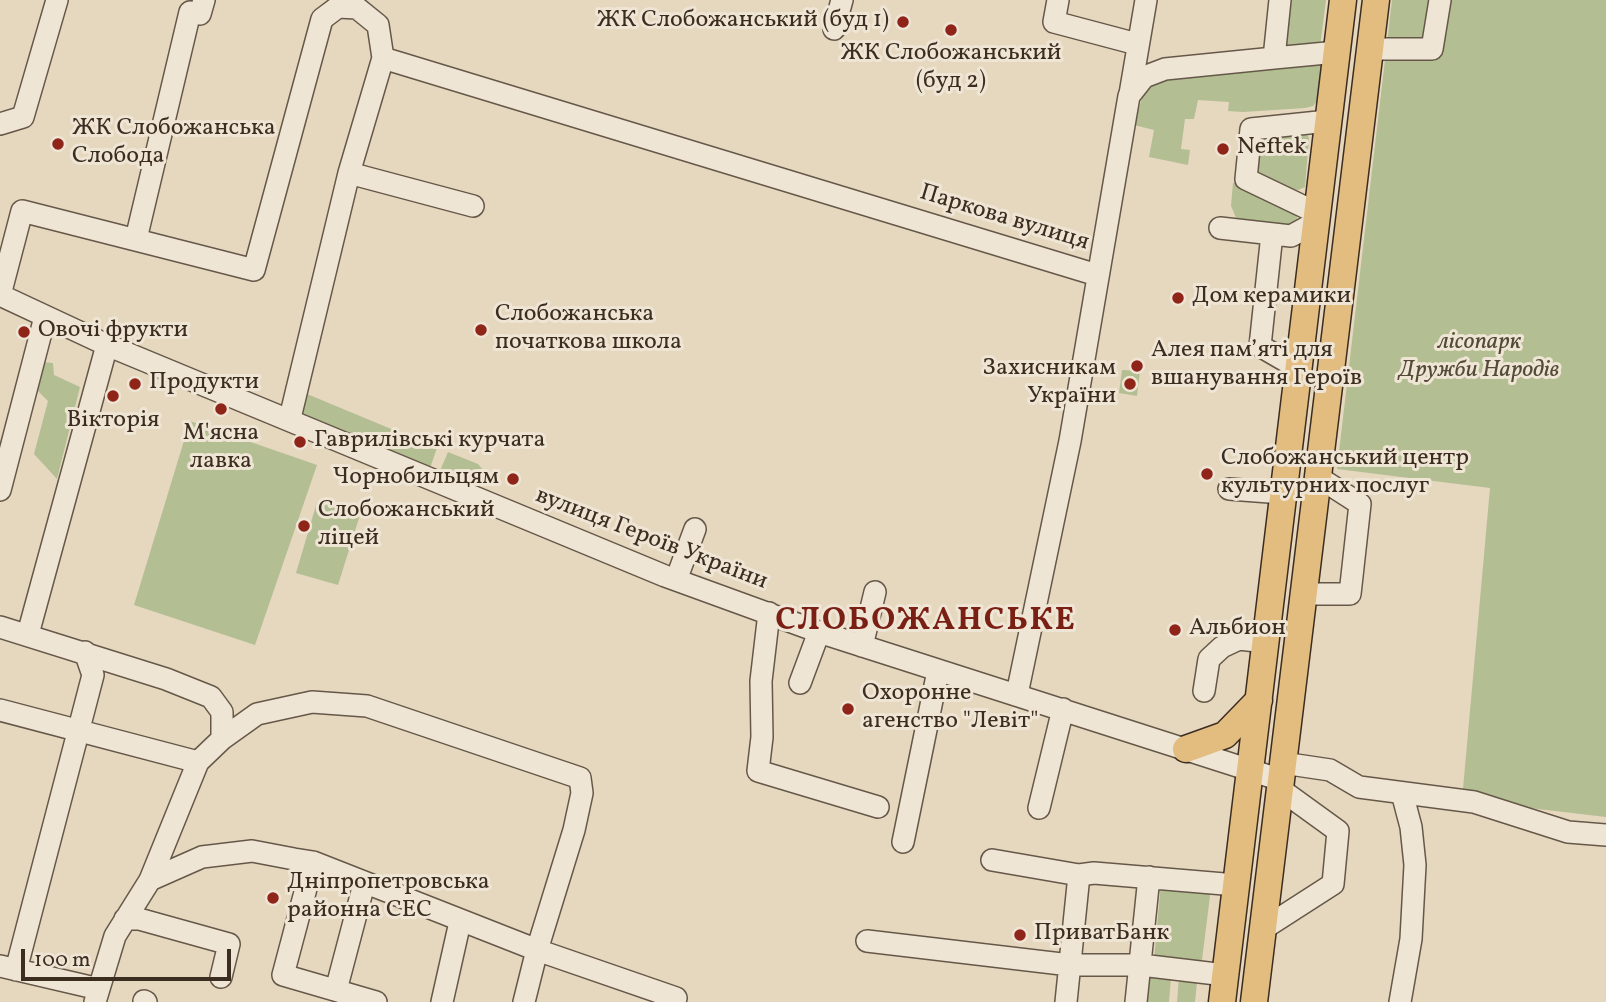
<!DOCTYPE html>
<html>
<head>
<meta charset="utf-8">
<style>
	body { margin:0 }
	#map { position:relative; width:1606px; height:1002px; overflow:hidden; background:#e6d7bf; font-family:Vollkorn,serif }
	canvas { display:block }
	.scale { position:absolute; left:21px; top:949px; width:210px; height:32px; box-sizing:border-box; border:4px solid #3c2d21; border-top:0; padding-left:9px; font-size:21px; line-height:24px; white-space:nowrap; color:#3c2d21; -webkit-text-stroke:5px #efe5d5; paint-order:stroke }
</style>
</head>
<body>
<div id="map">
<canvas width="1606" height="1002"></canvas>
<div class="scale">100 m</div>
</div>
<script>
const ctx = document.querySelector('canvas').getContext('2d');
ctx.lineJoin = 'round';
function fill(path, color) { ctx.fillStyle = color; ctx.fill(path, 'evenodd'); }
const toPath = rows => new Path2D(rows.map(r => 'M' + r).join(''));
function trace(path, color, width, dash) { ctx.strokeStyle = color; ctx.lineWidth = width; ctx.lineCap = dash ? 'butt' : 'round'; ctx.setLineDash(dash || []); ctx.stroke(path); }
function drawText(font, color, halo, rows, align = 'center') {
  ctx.font = font + ' Vollkorn,serif'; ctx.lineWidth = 6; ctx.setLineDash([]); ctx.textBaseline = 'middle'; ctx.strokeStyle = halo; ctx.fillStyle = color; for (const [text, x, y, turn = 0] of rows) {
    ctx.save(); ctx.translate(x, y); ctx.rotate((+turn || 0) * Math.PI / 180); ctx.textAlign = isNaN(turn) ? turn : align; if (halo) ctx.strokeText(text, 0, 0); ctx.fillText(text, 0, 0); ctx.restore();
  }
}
fill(toPath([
	[1290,0,1326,0,1320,47,1284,52],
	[1392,0,1606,0,1606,817,1462,800,1490,488,1337,469],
	[1322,63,1320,98,1313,106,1305,108,1243,112,1228,111,1229,102,1198,100,1194,119,1185,119,1181,149,1190,150,1188,165,1149,157,1154,130,1134,125,1144,91,1161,77],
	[1306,133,1309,138,1305,187,1298,190,1286,187,1255,170,1257,137],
	[1233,183,1250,187,1296,214,1298,222,1292,227,1237,220,1231,206],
	[42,362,53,363,54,375,80,387,57,479,34,454,48,401,38,391],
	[1122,370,1140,371,1137,396,1119,393],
	[307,394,437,448,429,471,300,415],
	[190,421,317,465,255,645,134,605],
	[448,452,478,464,492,481,469,489,439,473],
	[317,502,360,515,338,585,296,573],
	[1161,883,1211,888,1202,960,1154,960],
	[1147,975,1171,977,1169,1002,1144,1002],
	[1179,977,1197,982,1195,1002,1177,1002]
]), '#b3be93');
const minor = toPath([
	[1058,0,1054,22,1137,44],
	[834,29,842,0],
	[1370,49,1432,49,1440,0],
	[383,58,1097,275],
	[1274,58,1337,52],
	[1130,94,1146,0],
	[0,124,23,117,57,0],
	[349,173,473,206],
	[1220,228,1291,236,1311,225,1317,213,1246,179,1251,129,1328,121],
	[1272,234,1260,346,1298,368],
	[136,239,190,12,200,14,204,0],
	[0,295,107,345,665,576,819,632,1281,780],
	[0,295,22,211,254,270,322,19,338,7,357,8,378,25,383,58,349,173,290,418],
	[1229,489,1283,493],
	[0,490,45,317],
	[676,580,695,529],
	[1304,594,1350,594,1360,504,1318,477],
	[769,613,761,681,762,737,758,771,878,807],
	[0,627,166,679,211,697,222,712,222,739],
	[28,634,107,345],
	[862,646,875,592],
	[800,683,819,632],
	[1204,691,1209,659,1222,647,1239,639,1266,642],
	[1017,694,1070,441,1129,96,1144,77,1165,69,1274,58,1280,0],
	[0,710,198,762],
	[1283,763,1330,770,1359,787,1474,802,1568,832,1606,835],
	[1039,808,1063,709],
	[903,842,938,671],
	[992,860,1079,875,1094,873,1236,885],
	[313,862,283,975,376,1002],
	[125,919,139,919,229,944,221,977],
	[1263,929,1333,884,1338,831,1280,789],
	[867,941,1070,965,1141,965,1225,975],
	[0,966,99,989],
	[16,970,93,675,85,652],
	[336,990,364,884],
	[144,1001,146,1002],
	[95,1002,115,936,150,880,198,762,222,739,257,714,312,702,367,706,580,778,582,793,574,830,537,950,313,862,294,859,252,851,202,857,150,880],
	[442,1002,460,922],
	[524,1002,537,950,676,998],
	[1066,1002,1079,875],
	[1136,1002,1149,877],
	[1400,1002,1411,939,1415,865,1411,827,1402,793]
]);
const major = toPath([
	[1186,749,1225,735,1259,700],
	[1222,1002,1343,0],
	[1254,1002,1376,0]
]);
trace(minor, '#665848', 24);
trace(major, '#3c2d21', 29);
trace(minor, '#efe5d5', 21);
trace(major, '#e3bc80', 26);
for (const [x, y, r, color] of [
	[903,22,7,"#8f2418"],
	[951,30,7,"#8f2418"],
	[58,144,7,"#8f2418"],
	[1223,149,7,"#8f2418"],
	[1178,298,7,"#8f2418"],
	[481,330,7,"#8f2418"],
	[24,332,7,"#8f2418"],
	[1137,366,7,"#8f2418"],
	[135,384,7,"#8f2418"],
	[1130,384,7,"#8f2418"],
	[113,396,7,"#8f2418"],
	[221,409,7,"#8f2418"],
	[300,442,7,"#8f2418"],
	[1207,474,7,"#8f2418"],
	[513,479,7,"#8f2418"],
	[304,526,7,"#8f2418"],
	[1175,630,7,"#8f2418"],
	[848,709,7,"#8f2418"],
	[273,898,7,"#8f2418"],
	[1020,935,7,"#8f2418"]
]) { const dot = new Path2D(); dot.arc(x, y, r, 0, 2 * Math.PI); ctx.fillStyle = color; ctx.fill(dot); trace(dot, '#efe5d5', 2.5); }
drawText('24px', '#3c2d21', '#efe5d5', [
	["ЖК Слобожанський (буд 1)",889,22,"right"],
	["ЖК Слобожанський",951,55,"center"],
	["(буд 2)",951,83,"center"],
	["ЖК Слобожанська",72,130],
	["Слобода",72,158],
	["Neftek",1237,149],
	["Дом керамики",1192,298],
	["Cлобожанська",495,316],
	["початкова школа",495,344],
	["Овочі фрукти",38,332],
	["Алея пам’яті для",1151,352],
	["вшанування Героїв",1151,380],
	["Захисникам",1116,370,"right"],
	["України",1116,398,"right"],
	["Продукти",149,384],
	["Вікторія",113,422,"center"],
	["М'ясна",221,435,"center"],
	["лавка",221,463,"center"],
	["Гаврилівські курчата",314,442],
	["Слобожанський центр",1221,460],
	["культурних послуг",1221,488],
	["Чорнобильцям",499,479,"right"],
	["Слобожанський",318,512],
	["ліцей",318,540],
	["Альбион",1189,630],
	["Охоронне",862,695],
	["агенство \"Левіт\"",862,723],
	["Дніпропетровська",287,884],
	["районна СЕС",287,912],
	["ПриватБанк",1034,935]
], 'left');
drawText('24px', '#3c2d21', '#efe5d5', [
	["Паркова вулиця",1004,219,17],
	["вулиця Героїв України",651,540,21]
]);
drawText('italic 24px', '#544a38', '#efe5d5', [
	["лісопарк",1479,344],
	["Дружби Народів",1479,372]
]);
ctx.letterSpacing = '2px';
drawText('bold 32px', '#7a1f14', '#efe5d5', [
	["СЛОБОЖАНСЬКЕ",926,623]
]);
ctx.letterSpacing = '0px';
</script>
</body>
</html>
